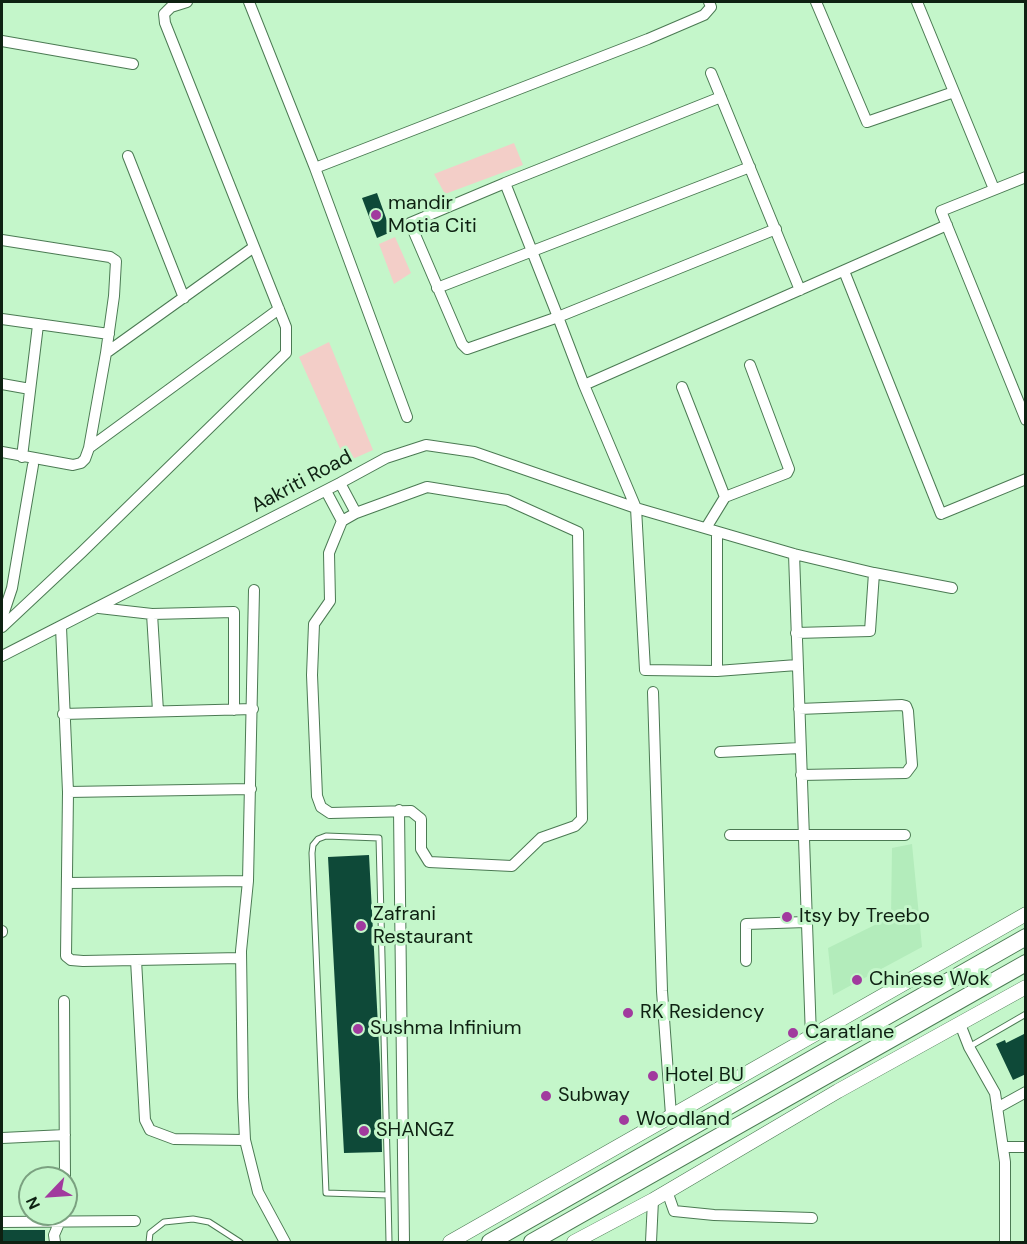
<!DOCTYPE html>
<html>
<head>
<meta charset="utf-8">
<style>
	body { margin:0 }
	#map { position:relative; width:1027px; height:1244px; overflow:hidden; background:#c4f6ca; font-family:"DM Sans",sans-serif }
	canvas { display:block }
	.frame { position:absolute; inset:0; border:3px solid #0e2112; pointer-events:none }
	.north { position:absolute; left:18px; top:1166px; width:60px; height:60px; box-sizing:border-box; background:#c4f6ca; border:2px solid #7ba180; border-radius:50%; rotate:245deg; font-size:16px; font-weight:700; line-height:24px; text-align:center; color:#0e2112 }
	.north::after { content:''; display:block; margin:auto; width:21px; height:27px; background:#a13a9e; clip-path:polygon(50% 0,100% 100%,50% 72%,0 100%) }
</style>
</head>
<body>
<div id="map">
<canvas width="1027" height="1244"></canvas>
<div class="frame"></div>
<div class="north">N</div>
</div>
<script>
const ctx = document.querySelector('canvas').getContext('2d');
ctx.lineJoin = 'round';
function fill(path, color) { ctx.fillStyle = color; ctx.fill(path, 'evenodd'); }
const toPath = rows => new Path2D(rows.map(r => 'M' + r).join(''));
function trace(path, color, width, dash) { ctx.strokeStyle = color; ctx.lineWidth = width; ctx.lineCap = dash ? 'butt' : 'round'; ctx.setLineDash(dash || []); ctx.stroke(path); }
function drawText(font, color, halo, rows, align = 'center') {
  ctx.font = font + ' "DM Sans",sans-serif'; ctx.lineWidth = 6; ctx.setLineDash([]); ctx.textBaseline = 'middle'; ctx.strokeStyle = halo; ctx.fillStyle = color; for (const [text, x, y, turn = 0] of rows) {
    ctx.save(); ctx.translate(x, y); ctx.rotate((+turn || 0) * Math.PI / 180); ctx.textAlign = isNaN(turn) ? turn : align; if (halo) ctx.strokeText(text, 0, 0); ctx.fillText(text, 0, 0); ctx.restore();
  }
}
fill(toPath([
	[912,844,922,947,833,995,828,948,891,917,892,848]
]), '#b3ecbb');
fill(toPath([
	[514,143,523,165,445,194,434,174],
	[395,237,411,273,394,284,379,244],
	[329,342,373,450,346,462,299,357]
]), '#f3cec8');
fill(toPath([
	[377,193,391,232,377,238,362,198],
	[369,855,380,1064,382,1152,344,1153,328,857],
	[1026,1033,1026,1074,1013,1080,996,1044,1005,1040,1006,1043],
	[2,1230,45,1230,45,1242,2,1242]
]), '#0e4938');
const service = toPath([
	[969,1047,1026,1014],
	[388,1195,379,838,326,836,318,839,313,845,312,853,326,1193,388,1195,389,1242],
	[149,1242,150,1233,164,1222,193,1219,209,1222,240,1242]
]);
const minor = toPath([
	[249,2,315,168,648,39,704,15,711,7,709,2],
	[816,2,867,122,954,92],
	[917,2,994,189],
	[2,41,133,64],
	[711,73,800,290],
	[128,156,184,298],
	[315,168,407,417],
	[1026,177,941,211,1026,420],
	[505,183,410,223,462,344,467,349,558,317,505,183,721,97],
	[947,225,584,385,636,508,794,554,874,573,952,588],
	[2,240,110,257,116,261,114,296,106,353],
	[844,271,941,514,1026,479],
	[437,288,750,167],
	[2,319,109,334],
	[2,384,30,389],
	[584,385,558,317,776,229],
	[682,387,725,497],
	[89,448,106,353,254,247],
	[2,452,73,465,81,463,85,459,89,448,279,309],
	[22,457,38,325],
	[340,483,356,513],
	[427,487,507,500,578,532,582,819,575,826,541,838,512,866,429,862,421,849,421,819,411,811,330,813,321,807,317,796,312,675,314,624,330,601,329,553,331,548,342,521,356,513,427,487],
	[326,491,342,521],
	[706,528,725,497,787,473,789,469,750,365],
	[794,554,811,1037],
	[254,590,248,881,241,951,243,1097,245,1140,258,1192,285,1242],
	[99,608,152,614,234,612,234,710],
	[152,614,158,711],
	[2,618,12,588,33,465],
	[2,627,82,552,286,353,286,327,165,23,164,14,171,7,187,2],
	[61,627,68,792,66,956,71,960,83,961,241,958],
	[796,633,870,631,874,573],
	[2,656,340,483,386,458,426,445,474,452,636,508,645,670,717,671,797,665],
	[717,671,717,532],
	[653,692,662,991,671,1115],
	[799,709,902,705,906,706,908,711,912,765,906,773,801,775],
	[63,714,253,709],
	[720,752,800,748],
	[68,792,251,789],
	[399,810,404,1242],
	[730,835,905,835],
	[68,883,248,881],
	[2,931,2,932],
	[136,960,145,1120,150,1130,174,1139,245,1140],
	[746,961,746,924,806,922],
	[64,1001,65,1178],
	[960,1024,969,1047,995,1093,1005,1162,1005,1242],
	[997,1108,1026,1092],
	[2,1138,65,1135],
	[1003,1147,1026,1147],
	[667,1191,674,1211,714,1215,812,1218],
	[2,1222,135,1221],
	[55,1242,54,1235,63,1214],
	[651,1242,653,1200]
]);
const tertiary = toPath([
	[450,1242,1026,914],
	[574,1242,653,1200,838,1091,1026,987]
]);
const trunk = toPath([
	[490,1242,1026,937],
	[532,1242,1026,963]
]);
trace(service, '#4b7a53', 7);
trace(minor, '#4b7a53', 12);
trace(tertiary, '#4b7a53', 15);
trace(trunk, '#4b7a53', 18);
trace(service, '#fff', 5);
trace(minor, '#fff', 10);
trace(tertiary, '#fff', 14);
trace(trunk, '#fff', 16);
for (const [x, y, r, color] of [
	[376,215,6,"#a13a9e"],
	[787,917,6,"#a13a9e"],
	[361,926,6,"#a13a9e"],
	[857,980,6,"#a13a9e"],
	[628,1013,6,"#a13a9e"],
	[358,1029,6,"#a13a9e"],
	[793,1033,6,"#a13a9e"],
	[653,1076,6,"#a13a9e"],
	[546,1096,6,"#a13a9e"],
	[624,1120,6,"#a13a9e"],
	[364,1131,6,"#a13a9e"]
]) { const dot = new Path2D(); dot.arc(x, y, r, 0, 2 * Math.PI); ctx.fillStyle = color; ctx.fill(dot); trace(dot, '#c4f6ca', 2); }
drawText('20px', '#0e2112', '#c4f6ca', [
	["mandir",388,204],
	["Motia Citi",388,227],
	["Zafrani",373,915],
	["Restaurant",373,938],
	["Itsy by Treebo",799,917],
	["Chinese Wok",869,980],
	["RK Residency",640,1013],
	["Sushma Infinium",370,1029],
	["Caratlane",805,1033],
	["Hotel BU",665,1076],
	["Subway",558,1096],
	["Woodland",636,1120],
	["SHANGZ",376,1131]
], 'left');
drawText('20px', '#0e2112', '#c4f6ca', [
	["Aakriti Road",302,482,-28]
]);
</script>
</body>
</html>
